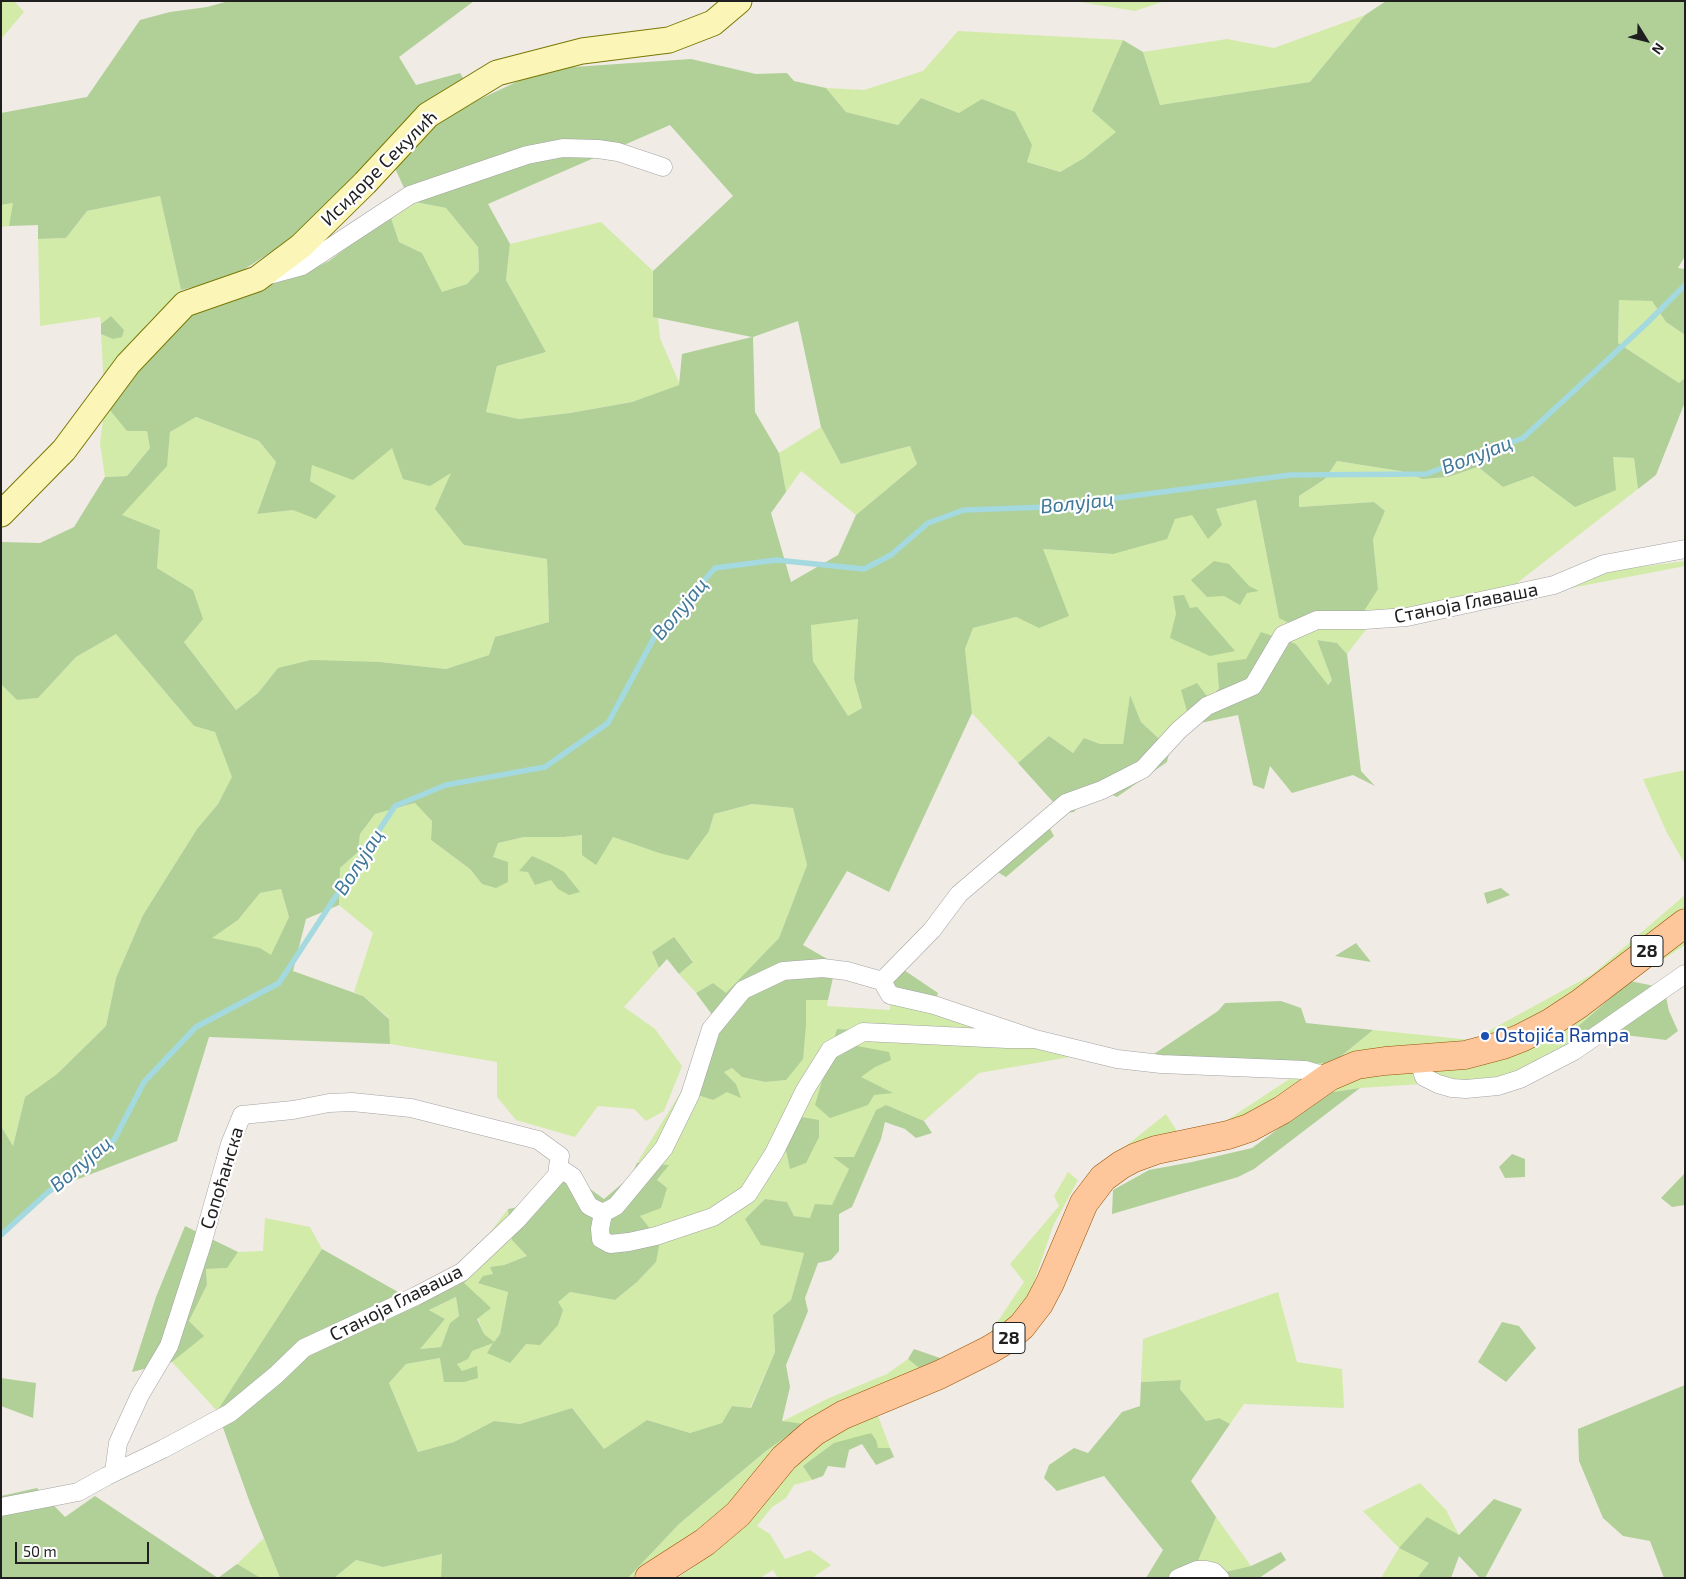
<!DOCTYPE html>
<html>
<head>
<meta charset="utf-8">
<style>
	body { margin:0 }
	#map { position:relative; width:1686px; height:1579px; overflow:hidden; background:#f0ebe4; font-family:"Exo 2",sans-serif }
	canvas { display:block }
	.frame { position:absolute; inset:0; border:2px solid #1f1f1f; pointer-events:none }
	.north { position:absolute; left:1621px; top:15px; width:50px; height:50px; -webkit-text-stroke:4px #fff; paint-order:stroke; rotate:126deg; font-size:14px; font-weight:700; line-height:20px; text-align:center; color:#1f1f1f }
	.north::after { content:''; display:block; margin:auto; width:18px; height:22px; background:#1f1f1f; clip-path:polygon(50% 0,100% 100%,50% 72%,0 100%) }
	.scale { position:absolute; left:15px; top:1542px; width:134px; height:22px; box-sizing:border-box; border:2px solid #1f1f1f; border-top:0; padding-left:6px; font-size:15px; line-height:18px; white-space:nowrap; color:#1f1f1f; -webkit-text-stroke:4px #fff; paint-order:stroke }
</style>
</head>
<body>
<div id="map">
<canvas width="1686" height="1579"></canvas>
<div class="frame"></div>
<div class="north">N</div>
<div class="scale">50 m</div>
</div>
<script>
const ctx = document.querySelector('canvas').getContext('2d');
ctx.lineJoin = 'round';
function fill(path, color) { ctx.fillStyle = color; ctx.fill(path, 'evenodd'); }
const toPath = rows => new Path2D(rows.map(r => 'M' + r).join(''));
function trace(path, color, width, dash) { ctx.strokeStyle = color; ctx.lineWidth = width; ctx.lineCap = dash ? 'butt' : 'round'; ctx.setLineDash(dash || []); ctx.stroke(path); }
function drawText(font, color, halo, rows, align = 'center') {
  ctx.font = font + ' "Exo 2",sans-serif'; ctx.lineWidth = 4.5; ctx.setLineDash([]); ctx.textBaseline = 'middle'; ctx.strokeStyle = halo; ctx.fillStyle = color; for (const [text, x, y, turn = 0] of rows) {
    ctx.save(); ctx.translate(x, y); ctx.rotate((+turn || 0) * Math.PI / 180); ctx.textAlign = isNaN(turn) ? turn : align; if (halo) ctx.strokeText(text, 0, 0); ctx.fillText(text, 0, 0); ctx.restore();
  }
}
fill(toPath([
	[1,1,14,1,24,12,1,39],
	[1074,1,1165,1,1135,11],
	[1365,15,1310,82,1160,105,1143,52,1227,39,1274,48],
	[958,31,1123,40,1092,111,1117,132,1084,158,1060,172,1027,162,959,113,921,98,898,125,846,112,826,88,864,90,923,71],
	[160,196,181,290,146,325,106,404,147,430,150,448,127,476,105,477,100,443,105,404,101,334,113,339,111,316,101,324,100,317,40,326,38,239,66,238,87,211],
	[410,201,446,208,478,247,479,271,467,284,442,293,422,253,399,242,390,215],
	[14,203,9,226,1,227,1,205],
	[601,222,653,271,660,338,680,385,632,402,570,413,519,419,486,412,497,366,546,352,506,280,510,244],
	[1619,299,1652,301,1666,322,1685,335,1685,378,1679,383,1618,343],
	[196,417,259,441,276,462,257,514,293,510,310,481,312,465,392,448,452,472,464,545,547,559,549,622,495,637,489,655,446,669,380,662,278,668,258,693,236,710,184,642,193,590,157,568,160,530,121,515,166,466,170,432],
	[821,427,841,464,910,446,917,464,856,515,801,471,786,492,779,453],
	[1613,457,1634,458,1638,489,1517,583,1685,561,1685,566,1368,627,1347,654,1337,643,1317,640,1332,680,1327,685,1296,644,1246,659,1208,699,1191,725,1170,749,1141,722,1130,696,1123,744,1100,744,1084,738,1073,753,1049,736,1018,763,972,713,965,649,973,628,1016,617,1039,628,1043,549,1113,554,1182,498,1216,509,1256,500,1279,618,1378,589,1373,539,1385,511,1374,502,1299,507,1299,496,1325,479,1337,461,1400,471,1423,479,1448,477,1478,467,1503,487,1533,476,1575,507],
	[858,619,854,679,862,708,848,716,813,661,811,624],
	[116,634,194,726,215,732,233,777,218,804,197,829,143,915,116,978,106,1026,57,1074,25,1097,13,1146,1,1126,1,684,17,700,38,698,76,657],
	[1685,770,1685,864,1667,833,1643,779],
	[416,803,432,821,431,840,470,869,482,884,498,843,524,837,564,837,582,835,613,837,659,853,709,831,714,814,752,804,793,808,807,865,779,938,726,994,713,983,696,993,679,974,693,961,674,938,652,952,659,968,624,1007,655,1029,682,1066,664,1111,646,1121,634,1109,598,1106,575,1137,516,1120,497,1097,497,1062,390,1044,389,1018,363,996,354,992,373,933,339,905,340,868,358,852,360,834,375,814],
	[281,889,289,917,271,956,211,938,238,920,260,893],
	[1685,895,1685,945,1630,981,1576,1028,1612,1034,1490,1093,1422,1084,1360,1088,1275,1102,1215,1128,1294,1076,1307,1065,1334,1062,1373,1030,1472,1040,1593,974],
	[890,986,1027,1032,1110,1050,979,1073,924,1121,886,1105,876,1110,854,1157,834,1157,849,1169,832,1206,815,1204,811,1218,794,1216,787,1202,765,1199,745,1219,804,1252,791,1300,773,1315,775,1352,750,1408,732,1406,723,1423,690,1433,647,1420,604,1449,572,1408,520,1424,494,1421,454,1442,418,1452,389,1383,406,1364,440,1358,462,1371,457,1365,471,1351,493,1342,484,1334,464,1283,469,1260,508,1209,512,1240,527,1256,504,1265,491,1267,493,1274,478,1282,508,1292,500,1334,487,1353,570,1292,615,1300,637,1282,656,1262,640,1216,657,1181,668,1165,637,1163,682,1090,713,1100,736,1084,724,1072,732,1068,742,1077,765,1082,786,1080,806,1025,806,1000,828,1000,827,1006,890,1010],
	[1166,1114,1178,1133,1117,1153],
	[1068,1172,1078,1180,1053,1226,1031,1291,1013,1319,984,1342,1024,1282,1010,1264,1059,1206,1054,1196],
	[265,1218,310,1227,322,1249,217,1411,172,1362,203,1336,189,1321,207,1285,206,1269,226,1268,238,1252,263,1251],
	[1278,1292,1297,1362,1342,1369,1344,1408,1244,1404,1230,1424,1219,1418,1206,1421,1180,1389,1181,1380,1141,1382,1143,1339],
	[456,1297,459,1316,450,1323,441,1347,419,1349,445,1319,429,1310],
	[908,1359,919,1368,804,1424,764,1460,730,1505,690,1540,632,1578,628,1578,679,1524,766,1451,803,1424,781,1422,829,1398,887,1374],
	[876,1410,890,1448,878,1448,870,1433,803,1466,812,1480,794,1485,786,1498,772,1507,757,1526,770,1534,785,1559,810,1550,831,1565,812,1578,778,1578,773,1570,760,1578,677,1578,695,1566,731,1533,796,1456],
	[1420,1483,1446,1510,1459,1535,1399,1548,1429,1563,1417,1578,1381,1578,1399,1548,1363,1511],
	[1216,1517,1251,1566,1199,1578,1191,1578],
	[264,1538,280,1578,258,1578,237,1564],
	[442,1554,441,1578,334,1578,356,1560,383,1567]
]), '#d2eba9');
fill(toPath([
	[229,1,474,1,399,57,416,85,460,73,466,83,300,233,231,278,181,290,160,196,87,211,66,238,38,239,38,225,9,226,13,203,1,205,1,113,87,97,140,20,170,12,207,7],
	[1386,1,1685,1,1685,256,1678,268,1685,269,1685,335,1666,322,1652,301,1619,300,1618,343,1679,383,1685,378,1685,402,1656,475,1638,489,1634,458,1613,457,1616,490,1575,507,1533,476,1503,487,1478,467,1448,477,1423,479,1400,471,1337,461,1325,479,1299,496,1299,507,1374,502,1385,511,1373,539,1378,589,1362,614,1291,624,1279,618,1256,500,1216,509,1222,525,1208,539,1192,515,1175,519,1167,539,1113,554,1043,549,1069,616,1039,628,1016,617,973,628,965,649,972,713,889,892,847,871,803,945,836,964,828,1000,806,1000,806,1025,803,1059,786,1080,765,1082,742,1077,732,1068,724,1072,736,1084,741,1098,727,1092,713,1100,682,1090,713,1016,696,993,713,983,726,993,779,938,807,865,793,808,752,804,714,814,709,831,688,860,659,853,613,837,596,865,582,855,582,835,564,837,524,837,498,843,493,857,508,862,508,882,496,888,482,884,470,869,431,840,432,821,415,803,375,814,360,834,358,852,340,868,339,905,306,919,293,971,363,996,389,1019,390,1044,209,1037,177,1141,55,1188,16,1218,1,1237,1,1126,13,1146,25,1097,57,1074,106,1026,116,978,143,915,197,829,218,804,232,777,215,732,194,726,116,634,76,657,38,698,17,700,1,684,1,542,40,543,74,527,105,477,127,476,150,448,147,431,127,431,105,404,199,308,302,274,329,261,390,215,399,242,422,253,442,292,467,284,479,271,478,247,446,208,410,201,394,166,442,117,544,69,691,59,756,74,787,73,794,81,826,88,846,112,898,125,921,98,959,113,982,99,1015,112,1032,145,1027,162,1060,172,1084,158,1116,132,1092,111,1123,40,1143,52,1160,105,1310,82,1365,15],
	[670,125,733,196,653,271,653,317,752,337,682,354,679,385,632,402,570,413,519,419,486,412,497,366,546,352,506,280,510,244,488,204],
	[798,321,821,427,841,464,910,446,917,464,856,515,838,555,791,582,771,513,786,492,779,453,755,412,753,337],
	[196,417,259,441,276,462,257,514,293,510,316,519,336,496,310,481,312,465,353,480,392,448,403,479,430,486,451,473,435,509,464,545,547,559,549,622,495,637,489,655,446,669,380,662,311,660,278,668,258,693,236,710,184,642,203,619,193,590,157,568,160,530,122,515,167,466,170,432],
	[858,619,854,679,862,708,848,716,813,661,811,625],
	[281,889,289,917,271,955,260,948,212,938,238,920,260,893],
	[111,316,124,330,122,337,113,339,101,334,101,324],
	[1214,561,1229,564,1249,586,1259,591,1247,593,1240,605,1224,596,1207,597,1191,580],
	[1184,595,1190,608,1197,607,1235,651,1210,656,1170,638,1176,614,1173,596],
	[1261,632,1296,644,1328,685,1332,680,1317,640,1337,643,1347,654,1361,771,1375,786,1353,775,1292,793,1270,766,1264,789,1253,785,1238,715,1191,725,1181,690,1197,683,1209,699,1219,688,1217,663,1246,659],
	[1130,695,1141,722,1170,749,1167,762,1117,797,1108,793,1082,801,1074,812,1063,813,1018,763,1049,736,1073,753,1084,738,1100,744,1123,744],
	[1048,825,1054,836,1006,877,994,870],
	[532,856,550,864,564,872,580,892,569,895,558,889,551,880,535,885,528,872,519,871],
	[1501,888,1510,895,1487,904,1484,893],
	[674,937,693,962,679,974,667,959,659,968,652,952],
	[1356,943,1371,962,1335,956],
	[901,968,938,993,936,999,890,986],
	[1630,981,1664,988,1669,1011,1678,1031,1666,1040,1575,1029],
	[1281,1001,1301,1008,1306,1023,1373,1030,1334,1062,1307,1065,1148,1058,1218,1011,1225,1003],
	[837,1029,858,1030,857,1046,889,1052,891,1060,875,1067,861,1077,893,1093,874,1095,868,1105,830,1118,815,1105],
	[1360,1088,1254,1169,1238,1177,1112,1214,1113,1190,1149,1170,1192,1162,1252,1148,1327,1093],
	[886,1105,924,1121,932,1133,916,1138,905,1129,885,1122,881,1139,852,1207,839,1214,839,1251,831,1260,818,1263,805,1298,808,1311,786,1365,790,1387,782,1421,804,1424,766,1451,679,1524,628,1578,441,1578,442,1554,383,1567,356,1560,334,1578,280,1578,250,1503,217,1411,322,1249,414,1301,478,1269,464,1283,491,1308,477,1319,484,1334,494,1342,500,1334,508,1292,478,1283,483,1276,493,1274,490,1267,504,1265,527,1256,512,1240,508,1209,524,1206,557,1181,586,1186,604,1199,631,1176,637,1163,669,1165,657,1180,667,1188,661,1208,640,1216,660,1241,656,1262,637,1282,615,1300,570,1292,558,1302,563,1310,558,1325,540,1345,526,1344,510,1363,487,1353,493,1343,472,1351,468,1359,457,1364,462,1371,477,1366,478,1378,464,1382,444,1382,440,1358,406,1364,389,1383,418,1452,454,1442,494,1421,520,1424,572,1408,604,1449,647,1420,690,1433,722,1423,732,1406,751,1408,775,1352,773,1315,791,1300,804,1253,761,1245,745,1219,765,1199,787,1202,794,1216,810,1218,815,1204,832,1205,849,1169,833,1157,854,1157,876,1110],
	[456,1297,459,1316,450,1323,441,1347,420,1349,445,1319,429,1310],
	[801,1117,819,1120,819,1137,806,1163,790,1169,785,1146],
	[1512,1154,1525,1159,1525,1177,1505,1178,1499,1167],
	[1685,1173,1685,1205,1672,1207,1661,1198],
	[185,1226,238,1252,227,1268,206,1269,207,1285,189,1321,204,1336,172,1362,132,1372,156,1297],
	[1502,1322,1519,1326,1536,1348,1506,1382,1478,1362],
	[914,1349,943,1359,919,1368,908,1359],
	[1,1378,36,1383,33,1418,1,1406],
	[1181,1380,1180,1389,1206,1421,1219,1418,1230,1424,1191,1481,1216,1517,1191,1578,1146,1578,1163,1550,1104,1476,1057,1491,1044,1478,1049,1465,1074,1448,1088,1453,1122,1412,1140,1406,1141,1382],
	[1685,1385,1685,1578,1664,1578,1650,1541,1623,1536,1603,1518,1579,1461,1578,1429],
	[871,1433,876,1440,878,1448,890,1448,894,1457,876,1465,862,1444,849,1450,845,1468,828,1466,823,1476,812,1480,803,1466,834,1443],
	[37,1488,65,1517,95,1496,218,1578,237,1564,259,1577,258,1578,1,1578,1,1496],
	[1494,1499,1522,1509,1485,1578,1480,1578,1459,1556,1451,1578,1417,1578,1429,1563,1399,1548,1427,1517,1459,1535],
	[1281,1552,1286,1560,1259,1578,1199,1578,1251,1566]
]), '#b0d098');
trace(toPath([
	[1,1235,47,1193,114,1140,144,1082,196,1027,279,983,395,806,446,785,545,767,608,723,655,636,715,568,776,560,864,569,891,555,928,523,964,510,1049,507,1290,475,1426,474,1523,438,1645,325,1685,285]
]), '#a4d9df', 5.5);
const street = toPath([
	[269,275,302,266,410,195,527,155,563,148,598,149,618,152,663,167],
	[882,981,932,930,959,894,1066,803,1102,790,1143,769,1179,730,1207,706,1253,686,1283,635,1317,620,1364,620,1407,617,1554,585,1604,564,1685,549],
	[882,981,890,995,934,1005,1035,1039,1117,1059,1161,1064,1305,1070,1329,1077],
	[1418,1059,1424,1077,1438,1084,1452,1088,1466,1089,1498,1086,1520,1079,1574,1051,1685,974],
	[603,1213,600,1229,601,1239,610,1244,629,1242,656,1236,713,1217,748,1194,774,1153,805,1090,830,1050,863,1032,1007,1039,1035,1039],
	[114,1472,118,1443,140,1395,169,1346,202,1244,230,1144,242,1115,293,1110,329,1103,352,1102,411,1108,538,1140,560,1156,558,1167],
	[1,1507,78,1492,107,1476,163,1449,230,1413,276,1375,304,1348,416,1296,462,1272,517,1220,557,1175,558,1167,573,1177,589,1206,603,1213,616,1206,664,1148,690,1095,711,1029,743,990,783,971,823,968,847,971,882,981],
	[1178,1578,1197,1570,1206,1570,1214,1572,1220,1578]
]);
const secondary = toPath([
	[1,514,64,450,128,364,185,304,257,279,301,246,365,183,428,115,497,73,582,51,669,40,713,23,739,1]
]);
const primary = toPath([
	[649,1578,705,1542,738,1514,784,1458,814,1432,843,1415,939,1375,989,1350,1004,1341,1022,1326,1039,1304,1050,1283,1084,1203,1103,1178,1121,1165,1134,1158,1156,1150,1228,1135,1249,1128,1282,1110,1329,1077,1357,1065,1385,1061,1465,1055,1503,1045,1521,1038,1550,1023,1579,1004,1685,923]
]);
trace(street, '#a3a3a3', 19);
trace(secondary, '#797702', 27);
trace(primary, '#995300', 29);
trace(street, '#fff', 18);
trace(secondary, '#fbf6b7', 25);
trace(primary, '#fec69b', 28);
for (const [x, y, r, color] of [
	[1485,1036,5,"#1a4fb4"]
]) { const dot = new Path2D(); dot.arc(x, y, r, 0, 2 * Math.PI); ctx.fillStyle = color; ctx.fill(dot); trace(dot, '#fff', 2); }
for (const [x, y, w] of [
	[1647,951,32],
	[1009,1338,32]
]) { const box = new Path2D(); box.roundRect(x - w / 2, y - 15.5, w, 31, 4); ctx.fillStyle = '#fff'; ctx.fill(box); trace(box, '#1f1f1f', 1); }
drawText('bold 18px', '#1f1f1f', null, [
	["28",1647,951],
	["28",1009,1338]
]);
drawText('19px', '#1f1f1f', '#fff', [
	["Исидоре Секулић",379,168,-45],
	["Станоја Главаша",1466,603,-11],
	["Сопоћанска",222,1178,-73],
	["Станоја Главаша",396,1303,-27]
]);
drawText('19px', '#164399', '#fff', [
	["Ostojića Rampa",1495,1036]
], 'left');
drawText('italic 20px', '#407899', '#fff', [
	["Волујац",1477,455,-21],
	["Волујац",1077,503,-6],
	["Волујац",680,609,-50],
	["Волујац",359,862,-57],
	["Волујац",81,1164,-40]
]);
</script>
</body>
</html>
